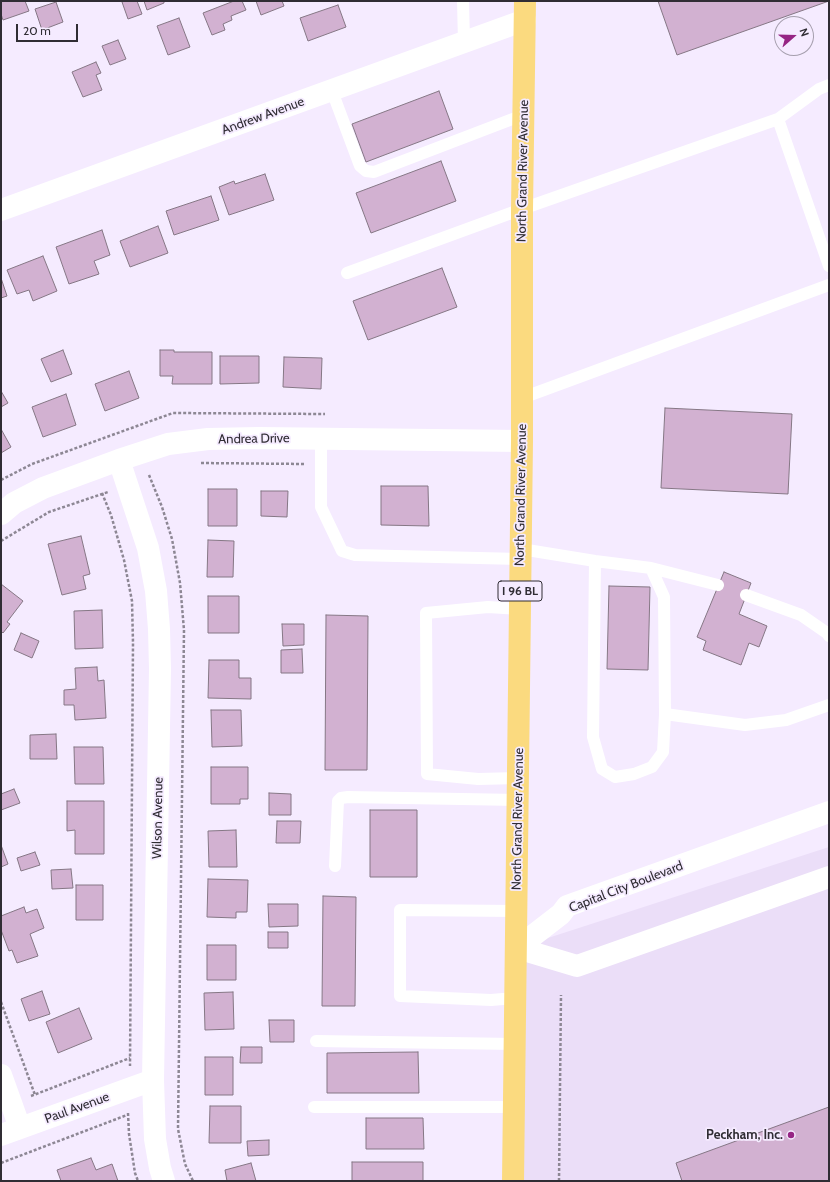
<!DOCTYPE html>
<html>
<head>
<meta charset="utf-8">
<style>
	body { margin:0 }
	#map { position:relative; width:830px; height:1182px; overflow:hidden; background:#f5ebff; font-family:Cabin,sans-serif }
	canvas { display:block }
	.frame { position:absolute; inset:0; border:2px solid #302d34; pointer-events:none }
	.north { position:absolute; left:774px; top:16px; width:40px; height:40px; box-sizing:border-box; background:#f5ebff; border:1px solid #a69fae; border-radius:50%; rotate:70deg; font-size:11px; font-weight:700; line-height:16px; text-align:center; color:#302d34 }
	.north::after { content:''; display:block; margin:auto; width:14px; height:18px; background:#962584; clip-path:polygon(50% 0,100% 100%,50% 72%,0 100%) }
	.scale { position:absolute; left:16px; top:24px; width:62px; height:18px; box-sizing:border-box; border:2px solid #302d34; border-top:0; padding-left:5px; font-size:12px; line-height:14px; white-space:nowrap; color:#302d34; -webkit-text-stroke:3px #f5ebff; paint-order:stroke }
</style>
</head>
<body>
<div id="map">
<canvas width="830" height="1182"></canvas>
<div class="frame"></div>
<div class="north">N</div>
<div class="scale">20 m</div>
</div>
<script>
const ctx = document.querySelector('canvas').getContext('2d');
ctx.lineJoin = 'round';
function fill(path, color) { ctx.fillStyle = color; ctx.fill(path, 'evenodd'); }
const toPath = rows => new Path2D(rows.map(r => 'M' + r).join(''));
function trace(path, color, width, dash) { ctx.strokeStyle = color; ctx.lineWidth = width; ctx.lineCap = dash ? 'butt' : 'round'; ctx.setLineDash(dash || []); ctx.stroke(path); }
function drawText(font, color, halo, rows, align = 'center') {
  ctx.font = font + ' Cabin,sans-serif'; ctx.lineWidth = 3.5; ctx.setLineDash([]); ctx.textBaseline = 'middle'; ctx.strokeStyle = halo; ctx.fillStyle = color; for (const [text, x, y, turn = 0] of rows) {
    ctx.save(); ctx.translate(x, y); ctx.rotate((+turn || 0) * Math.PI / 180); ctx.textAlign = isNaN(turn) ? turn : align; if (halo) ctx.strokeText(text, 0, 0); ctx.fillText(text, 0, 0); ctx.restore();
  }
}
fill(toPath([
	[829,847,829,1181,514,1181,517,948]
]), '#ebdef8');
const building = toPath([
	[1,1,25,1,29,11,3,20,1,14,1,1],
	[125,1,137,1,142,14,128,19,122,2,125,1],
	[144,1,164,1,164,3,147,10,144,1],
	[234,1,242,1,246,10,231,16,232,20,223,24,225,30,212,35,203,13,234,1],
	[256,1,282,1,284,6,261,15,256,1],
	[658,1,829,1,677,55,658,1],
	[56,2,63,22,42,30,35,9,56,2],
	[338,5,346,27,308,41,300,18,338,5],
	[179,18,190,47,168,55,157,26,179,18],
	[118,40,126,59,110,65,102,46,118,40],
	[96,62,101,73,96,75,102,90,83,97,72,72,96,62],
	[439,91,453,129,366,162,352,124,439,91],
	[441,161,456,201,371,233,356,193,441,161],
	[265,174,274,200,229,215,219,187,234,181,235,184,265,174],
	[211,196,219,220,174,235,166,211,211,196],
	[158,226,168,253,130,267,120,241,158,226],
	[102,230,110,255,94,261,99,274,69,284,56,247,102,230],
	[43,256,57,291,33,301,29,290,17,294,7,270,43,256],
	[442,268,457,307,368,340,353,301,442,268],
	[1,278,7,296,1,298,1,278],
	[63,350,72,374,51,382,41,359,63,350],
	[160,350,174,350,174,352,212,352,212,384,172,384,173,376,160,376,160,350],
	[220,356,259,356,259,383,220,384,220,356],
	[284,357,322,358,321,389,283,387,284,357],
	[129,371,139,398,105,411,95,384,129,371],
	[1,391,8,403,1,407,1,391],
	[66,394,76,425,43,437,32,407,66,394],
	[665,408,792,414,788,494,661,488,665,408],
	[1,429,11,447,1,453,1,429],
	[381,486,428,486,429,526,381,525,381,486],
	[208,489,237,489,237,526,208,526,208,489],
	[261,491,288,491,287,517,261,516,261,491],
	[81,536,90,574,83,576,86,589,62,595,48,544,81,536],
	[208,540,234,541,233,577,207,577,208,540],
	[724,572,751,583,739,614,767,626,759,647,749,643,741,665,703,650,706,641,697,637,724,572],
	[1,584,23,601,7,622,10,624,3,633,1,631,1,584],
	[609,586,650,587,648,670,607,669,609,586],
	[208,596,239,596,239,633,208,633,208,596],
	[102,610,103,648,75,649,74,611,102,610],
	[326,615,368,616,367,770,325,770,326,615],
	[282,624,304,624,304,645,283,646,282,624],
	[21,633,39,641,32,658,14,650,21,633],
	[302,649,303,673,281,673,281,650,302,649],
	[209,660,239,660,239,678,251,678,251,699,208,698,209,660],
	[97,667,98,681,104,680,106,718,75,720,74,705,64,705,64,690,76,689,75,668,97,667],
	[211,710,241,710,242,746,212,747,211,710],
	[56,734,57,759,30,759,30,735,56,734],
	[74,747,103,747,104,784,75,784,74,747],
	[211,767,248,767,248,799,240,799,240,804,211,804,211,767],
	[14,789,20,803,1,810,1,794,14,789],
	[269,793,291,794,291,815,269,815,269,793],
	[67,801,104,801,104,854,75,854,75,830,67,831,67,801],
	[370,810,417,810,417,877,370,877,370,810],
	[277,821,301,821,300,843,276,843,277,821],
	[236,830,237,867,209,867,208,831,236,830],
	[1,845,8,864,1,867,1,845],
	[35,852,40,865,21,871,17,858,35,852],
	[71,869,73,888,52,889,51,870,71,869],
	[208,879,248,880,247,912,236,912,236,918,207,917,208,879],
	[76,885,103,885,103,920,76,920,76,885],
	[323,896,356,897,355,1006,322,1006,323,896],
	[268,904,298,904,298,926,269,927,268,904],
	[24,907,26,913,37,909,44,928,30,934,38,956,17,963,12,950,9,951,1,930,1,916,24,907],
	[268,932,288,932,288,948,268,948,268,932],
	[207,945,236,945,236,980,207,980,207,945],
	[42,991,50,1014,29,1021,21,999,42,991],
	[233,992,234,1029,205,1030,204,993,233,992],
	[79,1008,92,1039,58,1053,46,1022,79,1008],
	[269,1020,294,1020,294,1042,270,1042,269,1020],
	[241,1047,262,1047,262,1063,240,1063,241,1047],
	[418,1052,419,1093,327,1093,327,1053,418,1052],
	[205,1057,233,1057,233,1095,205,1095,205,1057],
	[210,1106,241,1106,241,1143,209,1143,210,1106],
	[829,1107,829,1181,682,1181,676,1163,829,1107],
	[366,1118,423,1118,424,1149,366,1149,366,1118],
	[269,1140,269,1155,248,1156,247,1141,269,1140],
	[91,1158,96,1170,112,1164,118,1181,61,1181,57,1170,91,1158],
	[352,1162,423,1162,423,1181,352,1181,352,1162],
	[251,1163,256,1181,227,1181,225,1170,251,1163]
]);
fill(building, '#d2b1d1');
trace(building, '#857785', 1);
trace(toPath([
	[201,463,304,464],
	[149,475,162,507,172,539,180,583,184,630,178,1129,185,1164,193,1181],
	[1,480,32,464,173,413,325,414],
	[102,493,111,515,124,560,132,601,133,643,130,1066],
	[1,541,49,512,108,492],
	[1,1002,35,1095],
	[31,1096,130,1058],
	[128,1113,129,1134,135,1173,138,1181],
	[1,1163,127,1115],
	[559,1181,561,995]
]), '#8d8794', 2.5, [3, 2]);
trace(toPath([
	[463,1,464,42],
	[332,91,360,166,366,171,374,172,523,115],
	[778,119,829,266],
	[347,273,522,209,778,119,819,89,829,85],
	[522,398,829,285],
	[321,439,321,507,342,551,355,555,520,559],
	[521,549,595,561,651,568,664,597,665,714,663,752,652,767,634,774,615,777,602,769,593,737,595,561],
	[651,568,718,585],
	[746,595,801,615,827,633,829,636],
	[665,714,745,725,786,720,829,705],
	[519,778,478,779,427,774,426,613,488,607,520,609],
	[335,866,338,801,341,798,348,797,518,800],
	[515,998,491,1000,400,996,400,910,517,911],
	[316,1041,515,1044],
	[314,1107,514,1107]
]), '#fff', 12);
trace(toPath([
	[1,210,525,20],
	[119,460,148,548,156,591,159,629,160,669,153,1080,155,1139,160,1168,164,1181],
	[1,514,14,503,43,488,119,460,168,444,208,439,259,438,522,441],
	[517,948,561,914,567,906,829,812],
	[517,948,577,966,829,877],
	[1,1075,20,1128],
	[1,1135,153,1080]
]), '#fff', 22);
trace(toPath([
	[513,1181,522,441,522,209,525,1]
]), '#fbda7f', 22);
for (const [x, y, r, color] of [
	[791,1135,4,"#962584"]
]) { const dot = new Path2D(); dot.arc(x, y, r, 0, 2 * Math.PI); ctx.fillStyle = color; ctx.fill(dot); trace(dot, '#f5ebff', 1.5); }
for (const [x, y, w] of [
	[520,591,44]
]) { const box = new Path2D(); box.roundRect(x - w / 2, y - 10, w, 20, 3); ctx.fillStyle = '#f5ebff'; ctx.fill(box); trace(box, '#302d34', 1); }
drawText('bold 12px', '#302d34', null, [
	["I 96 BL",520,591]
]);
drawText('13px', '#302d34', '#f5ebff', [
	["Andrew Avenue",263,116,-20],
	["North Grand River Avenue",523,171,-89],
	["Andrea Drive",254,439,-1],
	["North Grand River Avenue",521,495,-89],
	["Wilson Avenue",158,818,-89],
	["North Grand River Avenue",518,819,-89],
	["Capital City Boulevard",626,887,-21],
	["Paul Avenue",77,1108,-20]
]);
drawText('bold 13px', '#302d34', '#f5ebff', [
	["Peckham, Inc.",783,1135]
], 'right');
</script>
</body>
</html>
